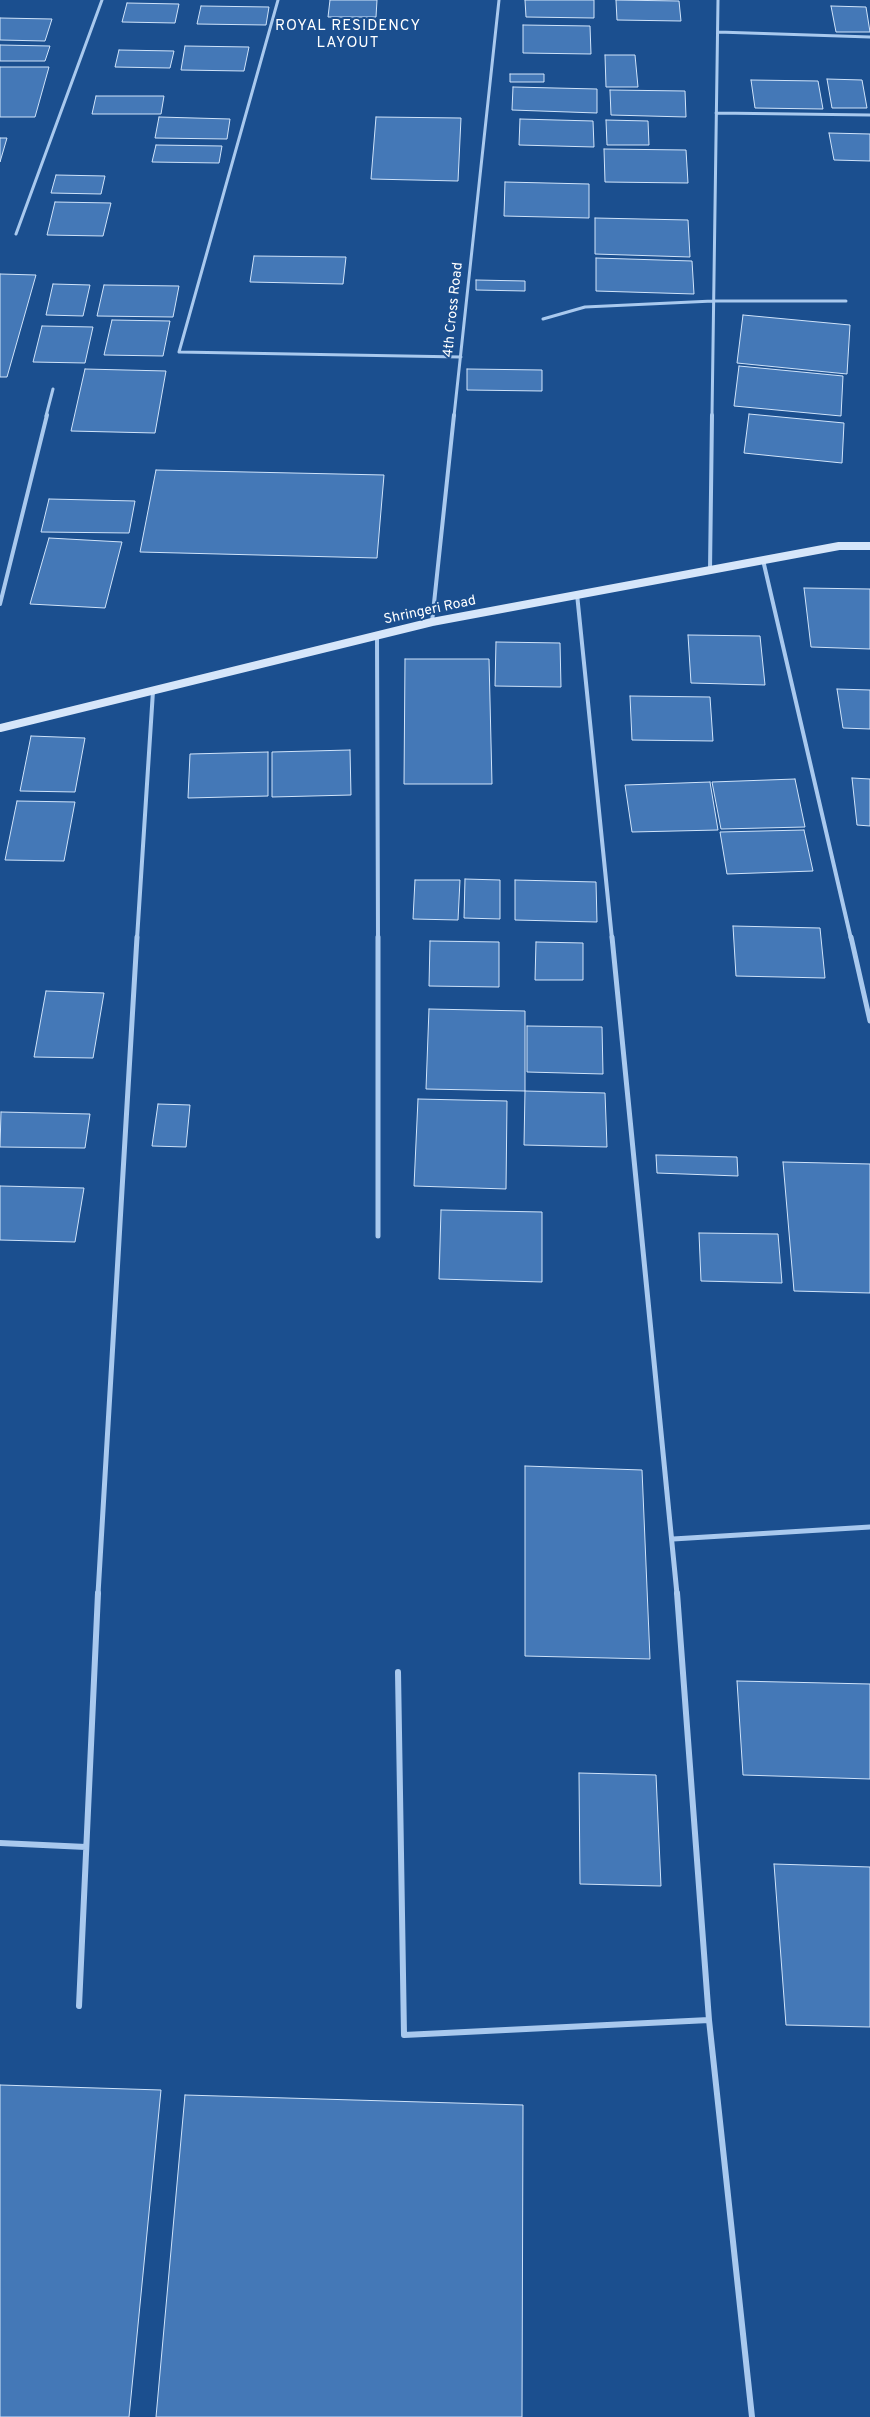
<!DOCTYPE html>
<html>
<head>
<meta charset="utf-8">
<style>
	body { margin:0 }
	canvas { display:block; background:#1b4f8f }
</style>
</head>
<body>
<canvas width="870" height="2417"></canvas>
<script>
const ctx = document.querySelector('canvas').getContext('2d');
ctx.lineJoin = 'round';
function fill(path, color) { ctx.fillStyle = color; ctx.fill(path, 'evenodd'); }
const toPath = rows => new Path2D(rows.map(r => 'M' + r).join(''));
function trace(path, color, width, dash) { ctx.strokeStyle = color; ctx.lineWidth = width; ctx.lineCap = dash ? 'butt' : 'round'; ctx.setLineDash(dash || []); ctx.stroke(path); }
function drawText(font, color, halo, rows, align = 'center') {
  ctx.font = font + ' Overpass,sans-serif'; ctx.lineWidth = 4; ctx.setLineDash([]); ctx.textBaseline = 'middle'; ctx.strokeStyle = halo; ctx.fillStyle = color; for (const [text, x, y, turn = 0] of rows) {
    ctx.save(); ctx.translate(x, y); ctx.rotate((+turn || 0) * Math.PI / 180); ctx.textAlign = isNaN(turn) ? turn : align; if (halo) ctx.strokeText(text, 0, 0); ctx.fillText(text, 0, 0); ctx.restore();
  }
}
const building = toPath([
	[330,0,377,0,376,17,328,17,330,0],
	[525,0,594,0,594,18,526,17,525,0],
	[616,0,679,1,681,21,617,20,616,0],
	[127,3,179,4,175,23,122,22,127,3],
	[201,6,269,7,266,25,197,24,201,6],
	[831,6,866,7,870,32,836,32,831,6],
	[0,18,52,19,45,41,0,40,0,18],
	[523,25,590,26,591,54,523,53,523,25],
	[0,45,50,46,45,61,0,61,0,45],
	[185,46,249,47,244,71,181,70,185,46],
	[119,50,174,51,170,68,115,67,119,50],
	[605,55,635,55,638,87,606,87,605,55],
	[0,67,49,67,35,117,0,117,0,67],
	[510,74,544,74,544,82,510,82,510,74],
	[827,79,862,80,867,108,832,108,827,79],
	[751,80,818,81,823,109,755,108,751,80],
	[513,87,597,89,597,113,512,110,513,87],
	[610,90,685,91,686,117,611,115,610,90],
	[96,96,164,96,161,114,92,114,96,96],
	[159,117,230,119,227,139,155,138,159,117],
	[376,117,461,118,458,181,371,179,376,117],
	[520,119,593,121,594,147,519,145,520,119],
	[606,120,648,121,649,145,607,145,606,120],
	[829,133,870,134,870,161,834,160,829,133],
	[0,138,7,138,0,162,0,138],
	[156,145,222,146,219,163,152,162,156,145],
	[604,149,686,150,688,183,605,182,604,149],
	[56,175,105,176,101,194,51,193,56,175],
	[505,182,589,184,589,218,504,216,505,182],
	[55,202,111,203,103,236,47,235,55,202],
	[595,218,688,220,690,257,595,254,595,218],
	[254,256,346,257,343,284,250,282,254,256],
	[596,258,692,261,694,294,596,291,596,258],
	[0,274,36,275,7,377,0,377,0,274],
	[476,280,525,281,525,291,476,290,476,280],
	[53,284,90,285,83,316,46,315,53,284],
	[104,285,179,286,173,317,97,316,104,285],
	[743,315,850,325,847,374,737,363,743,315],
	[112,320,170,321,163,356,104,355,112,320],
	[42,326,93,327,85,363,33,362,42,326],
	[739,366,843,376,841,416,734,406,739,366],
	[85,369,166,371,155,433,71,431,85,369],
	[467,369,542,370,542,391,467,390,467,369],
	[749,414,844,423,842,463,744,453,749,414],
	[156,470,384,475,377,558,140,552,156,470],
	[49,499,135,501,129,533,41,532,49,499],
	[49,538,122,542,105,608,30,604,49,538],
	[804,588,870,589,870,649,811,647,804,588],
	[688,635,760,636,765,685,691,683,688,635],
	[496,642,560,643,561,687,495,686,496,642],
	[405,659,489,659,492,784,404,784,405,659],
	[837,689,870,690,870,729,843,728,837,689],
	[630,696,710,697,713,741,632,740,630,696],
	[31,736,85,738,75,792,20,791,31,736],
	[350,750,351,795,272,797,272,752,350,750],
	[268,752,268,796,188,798,190,754,268,752],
	[852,778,870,779,870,826,857,825,852,778],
	[795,779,805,827,721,829,712,782,795,779],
	[710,782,718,830,632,832,625,785,710,782],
	[17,801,75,802,64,861,5,860,17,801],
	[804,830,813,871,727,874,720,832,804,830],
	[465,879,500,880,500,919,464,918,465,879],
	[415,880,460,880,458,920,413,919,415,880],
	[515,880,596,882,597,922,515,920,515,880],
	[733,926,820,928,825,978,736,976,733,926],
	[430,941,499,942,499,987,429,986,430,941],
	[536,942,583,943,583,980,535,980,536,942],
	[46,991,104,993,93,1058,34,1057,46,991],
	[429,1009,525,1011,525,1091,426,1089,429,1009],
	[527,1026,602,1027,603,1074,527,1072,527,1026],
	[525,1091,605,1093,607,1147,524,1145,525,1091],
	[418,1099,507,1101,506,1189,414,1186,418,1099],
	[158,1104,190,1105,186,1147,152,1146,158,1104],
	[1,1112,90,1114,85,1148,0,1147,1,1112],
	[656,1155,737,1157,738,1176,657,1173,656,1155],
	[783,1162,870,1164,870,1293,794,1291,783,1162],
	[0,1186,84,1188,75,1242,0,1240,0,1186],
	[441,1210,542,1212,542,1282,439,1279,441,1210],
	[699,1233,778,1234,782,1283,701,1281,699,1233],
	[525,1466,642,1470,650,1659,525,1656,525,1466],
	[737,1681,870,1684,870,1779,743,1775,737,1681],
	[579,1773,656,1775,661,1886,580,1884,579,1773],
	[774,1864,870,1867,870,2027,786,2025,774,1864],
	[0,2085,161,2090,129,2417,0,2417,0,2085],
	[185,2095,523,2105,522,2417,156,2417,185,2095]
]);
fill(building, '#4478b7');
trace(building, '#cfe3fa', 1);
trace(toPath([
	[278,0,179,352,461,357],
	[718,32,870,37],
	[716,113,870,115],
	[16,234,102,0],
	[543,319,585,307,713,301,846,301],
	[46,416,53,389],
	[454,416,499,0],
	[712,416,718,0]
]), '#a9c9ee', 3);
trace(toPath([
	[763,560,851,939],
	[710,570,712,415],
	[577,594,612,939],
	[0,604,47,415],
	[432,622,454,415],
	[377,635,378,939],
	[137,939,153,691]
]), '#a9c9ee', 4);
trace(toPath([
	[378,937,378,1236],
	[612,937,677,1594],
	[851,937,870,1021],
	[673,1539,870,1527],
	[98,1594,137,937]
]), '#a9c9ee', 5);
trace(toPath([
	[677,1593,709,2020,752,2417],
	[398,1672,404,2035,709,2020],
	[0,1843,86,1847],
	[79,2006,98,1593]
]), '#a9c9ee', 6);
trace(toPath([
	[0,728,432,622,839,546,870,546]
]), '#d6e6fa', 8);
drawText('14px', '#fff', '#1b4f8f', [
	["4th Cross Road",454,310,-84],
	["Shringeri Road",430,611,-12]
]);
ctx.letterSpacing = '1px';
drawText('15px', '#fff', '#1b4f8f', [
	["ROYAL RESIDENCY",348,27],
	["LAYOUT",348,44]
]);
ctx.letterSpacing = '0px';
</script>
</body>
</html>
